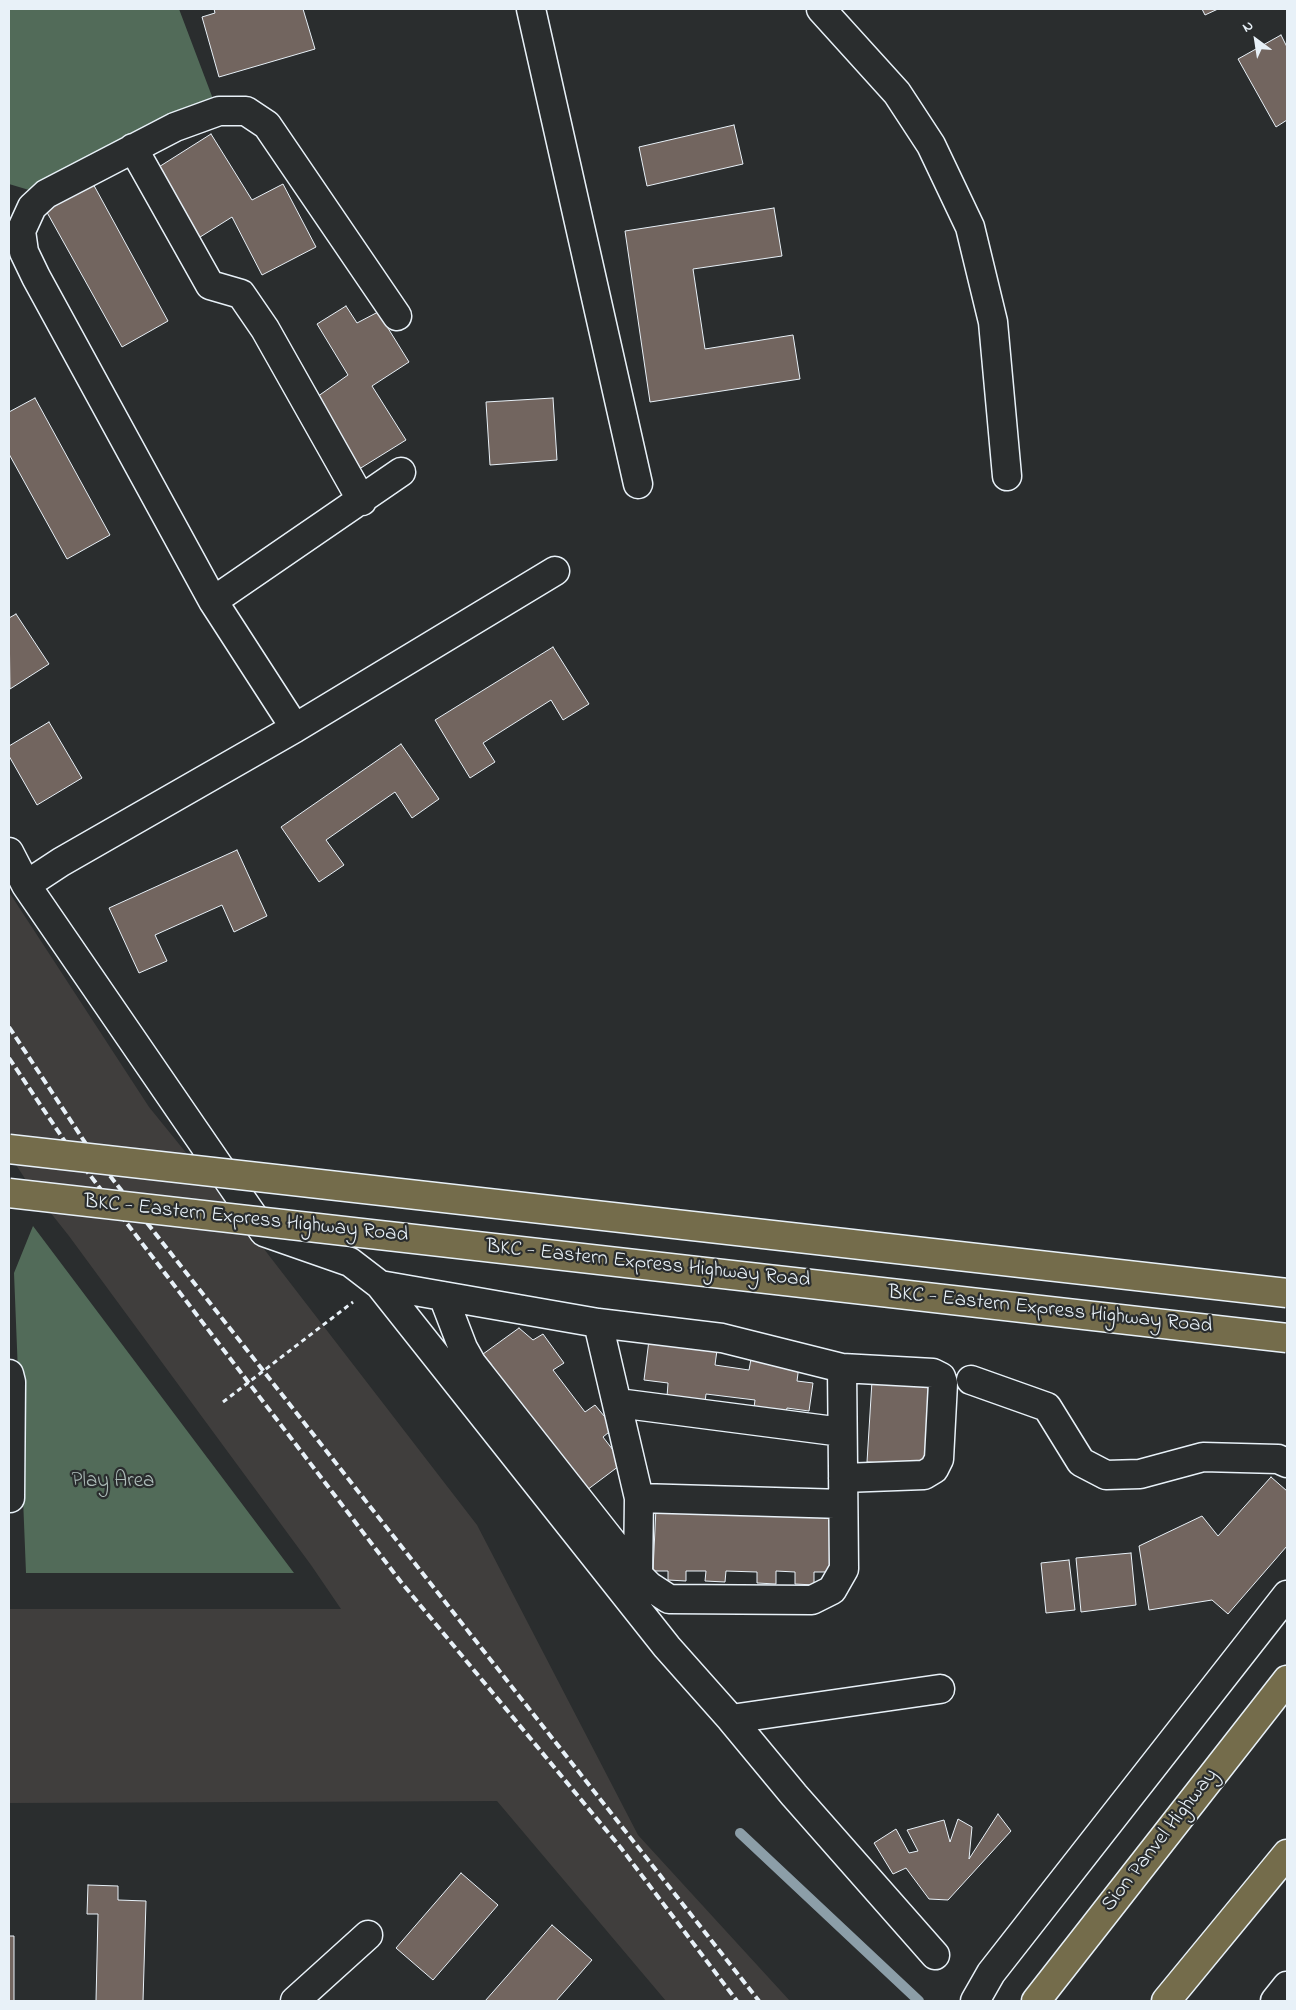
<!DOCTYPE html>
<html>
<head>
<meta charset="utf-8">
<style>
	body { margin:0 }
	#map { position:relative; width:1296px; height:2010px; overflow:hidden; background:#2a2d2e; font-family:"Indie Flower",sans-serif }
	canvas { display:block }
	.frame { position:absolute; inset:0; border:10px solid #e8f1f8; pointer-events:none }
	.north { position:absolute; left:1231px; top:15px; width:50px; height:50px; -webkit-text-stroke:4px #2a2d2e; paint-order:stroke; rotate:329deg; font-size:14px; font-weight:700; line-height:20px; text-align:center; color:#e8f1f8 }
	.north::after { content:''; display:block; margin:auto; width:18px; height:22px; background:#e8f1f8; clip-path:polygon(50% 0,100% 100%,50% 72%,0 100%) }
</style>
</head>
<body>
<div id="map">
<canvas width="1296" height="2010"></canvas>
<div class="frame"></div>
<div class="north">N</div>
</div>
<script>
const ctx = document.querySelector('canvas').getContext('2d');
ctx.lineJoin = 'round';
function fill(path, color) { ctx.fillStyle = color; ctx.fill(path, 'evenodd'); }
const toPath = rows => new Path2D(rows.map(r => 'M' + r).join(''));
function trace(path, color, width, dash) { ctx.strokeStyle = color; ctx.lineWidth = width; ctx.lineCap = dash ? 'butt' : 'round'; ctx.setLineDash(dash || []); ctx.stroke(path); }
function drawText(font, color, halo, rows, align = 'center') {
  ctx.font = font + ' "Indie Flower",sans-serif'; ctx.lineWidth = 4.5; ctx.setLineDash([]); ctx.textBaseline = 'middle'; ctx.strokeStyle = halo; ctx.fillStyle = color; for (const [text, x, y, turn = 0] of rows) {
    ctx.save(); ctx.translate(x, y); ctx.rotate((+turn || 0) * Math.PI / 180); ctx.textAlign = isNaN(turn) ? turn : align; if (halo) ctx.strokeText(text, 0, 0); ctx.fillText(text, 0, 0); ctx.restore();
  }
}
fill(toPath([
	[9,892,149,1107,264,1249,477,1525,638,1835,790,2001,666,2001,497,1801,9,1803,9,1609,341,1609,311,1565,69,1236,31,1188,9,1154]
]), '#403e3d');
fill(toPath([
	[9,9,179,9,213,99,39,193,9,184],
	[33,1226,294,1573,26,1573,14,1273]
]), '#526b59');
trace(toPath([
	[740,1833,919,2001]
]), '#8c9ea8', 10);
const building = toPath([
	[214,9,303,9,315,49,219,77,202,17,215,13,214,9],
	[1202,9,1218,9,1205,15,1202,9],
	[1281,35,1287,47,1287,120,1276,127,1238,59,1281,35],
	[734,125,743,164,647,186,639,147,734,125],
	[211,134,252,200,283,184,316,247,262,275,232,217,197,239,154,170,211,134],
	[91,180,168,321,122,347,44,207,91,180],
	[774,208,782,256,693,269,705,349,793,335,800,379,650,402,625,231,774,208],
	[346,306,357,323,378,312,409,362,372,386,406,440,356,471,314,399,348,375,317,324,346,306],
	[35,398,110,535,67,559,9,454,9,412,35,398],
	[553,398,557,460,490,465,486,402,553,398],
	[16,614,49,664,10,689,9,618,16,614],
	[553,647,589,704,563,720,551,700,483,743,495,762,470,778,435,720,553,647],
	[49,722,82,778,37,805,9,756,9,746,49,722],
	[401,744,439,799,412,818,395,792,326,840,344,865,319,882,281,827,401,744],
	[237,850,267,916,234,932,222,905,155,935,167,961,139,973,109,908,237,850],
	[519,1328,533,1340,543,1334,564,1363,553,1370,585,1412,595,1405,614,1428,603,1437,623,1463,587,1490,554,1446,550,1450,489,1367,492,1365,483,1354,519,1328],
	[649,1340,717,1350,715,1365,749,1370,751,1359,799,1366,797,1381,813,1383,809,1411,787,1408,785,1419,753,1415,755,1400,706,1394,705,1402,667,1397,668,1383,644,1380,649,1340],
	[872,1381,934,1385,929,1466,867,1462,872,1381],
	[1271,1477,1287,1491,1287,1546,1228,1614,1212,1600,1149,1610,1139,1546,1202,1516,1218,1536,1271,1477],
	[656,1508,835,1513,833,1572,814,1572,814,1585,795,1584,795,1572,776,1571,776,1584,757,1583,757,1572,726,1571,725,1582,705,1581,706,1571,686,1571,686,1581,668,1580,668,1571,653,1571,656,1508],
	[1131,1553,1136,1605,1081,1612,1076,1558,1131,1553],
	[1069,1560,1075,1610,1046,1613,1041,1563,1069,1560],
	[998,1814,1011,1831,948,1900,929,1899,906,1868,893,1874,874,1843,896,1829,909,1853,918,1851,907,1830,944,1820,950,1842,958,1819,972,1827,969,1859,998,1814],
	[461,1873,498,1905,433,1980,396,1948,461,1873],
	[88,1885,118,1886,118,1900,146,1901,143,2001,96,2001,98,1914,87,1914,88,1885],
	[552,1925,592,1960,556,2001,485,2001,552,1925],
	[9,1936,14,1936,14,2001,9,2001,9,1936]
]);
fill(building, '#72655f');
trace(building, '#e8f1f8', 1);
const minor = toPath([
	[531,9,638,484],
	[821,9,897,93,931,145,970,227,993,322,1007,476],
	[133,148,210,285,241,294,265,329,362,501],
	[213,601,401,472],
	[295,728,555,571],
	[9,852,26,885,264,1232,350,1262,380,1285,667,1647,731,1719,794,1795,935,1955],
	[26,885,61,862,295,728,213,601,36,277,24,252,21,231,32,207,46,194,175,127,219,111,246,111,267,125,397,316],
	[380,1285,598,1323,722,1338,842,1368,933,1373,941,1377,943,1383,939,1459,934,1469,924,1475,843,1478],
	[443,1296,463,1348,472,1364,638,1575,649,1586,669,1599,812,1600,832,1590,844,1569,842,1368],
	[598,1323,639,1498,843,1504],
	[9,1374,11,1382,10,1498],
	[971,1380,1047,1407,1081,1462,1106,1475,1140,1474,1203,1457,1278,1459,1287,1463],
	[618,1403,842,1432],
	[638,1575,639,1498],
	[731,1719,940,1689],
	[295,2001,368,1935],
	[975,2001,991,1973,1287,1595],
	[1275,2001,1287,1986]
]);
const highway = toPath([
	[1036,2001,1287,1680],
	[1166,2001,1287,1854]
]);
trace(minor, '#e8f1f8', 31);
trace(highway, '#e8f1f8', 31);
trace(minor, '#2a2d2e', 28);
trace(highway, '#746c4b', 28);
trace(toPath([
	[9,1027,92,1153,759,2001],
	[9,1058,70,1149,401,1582,621,1848,737,2001]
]), '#e8f1f8', 4, [8, 4]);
const majorBridge = toPath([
	[9,1149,1287,1293],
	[9,1193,1287,1338]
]);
trace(majorBridge, '#e8f1f8', 31, []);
trace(toPath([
	[223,1402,353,1302]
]), '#e8f1f8', 3, [5, 4]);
trace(majorBridge, '#746c4b', 28);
drawText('21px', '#e8f1f8', '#2a2d2e', [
	["BKC - Eastern Express Highway Road",246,1220,6],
	["BKC - Eastern Express Highway Road",648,1265,6],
	["BKC - Eastern Express Highway Road",1050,1311,6],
	["Sion Panvel Highway",1161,1841,-52]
]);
drawText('21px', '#acbbb8', '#2a2d2e', [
	["Play Area",113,1483]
]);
</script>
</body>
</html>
